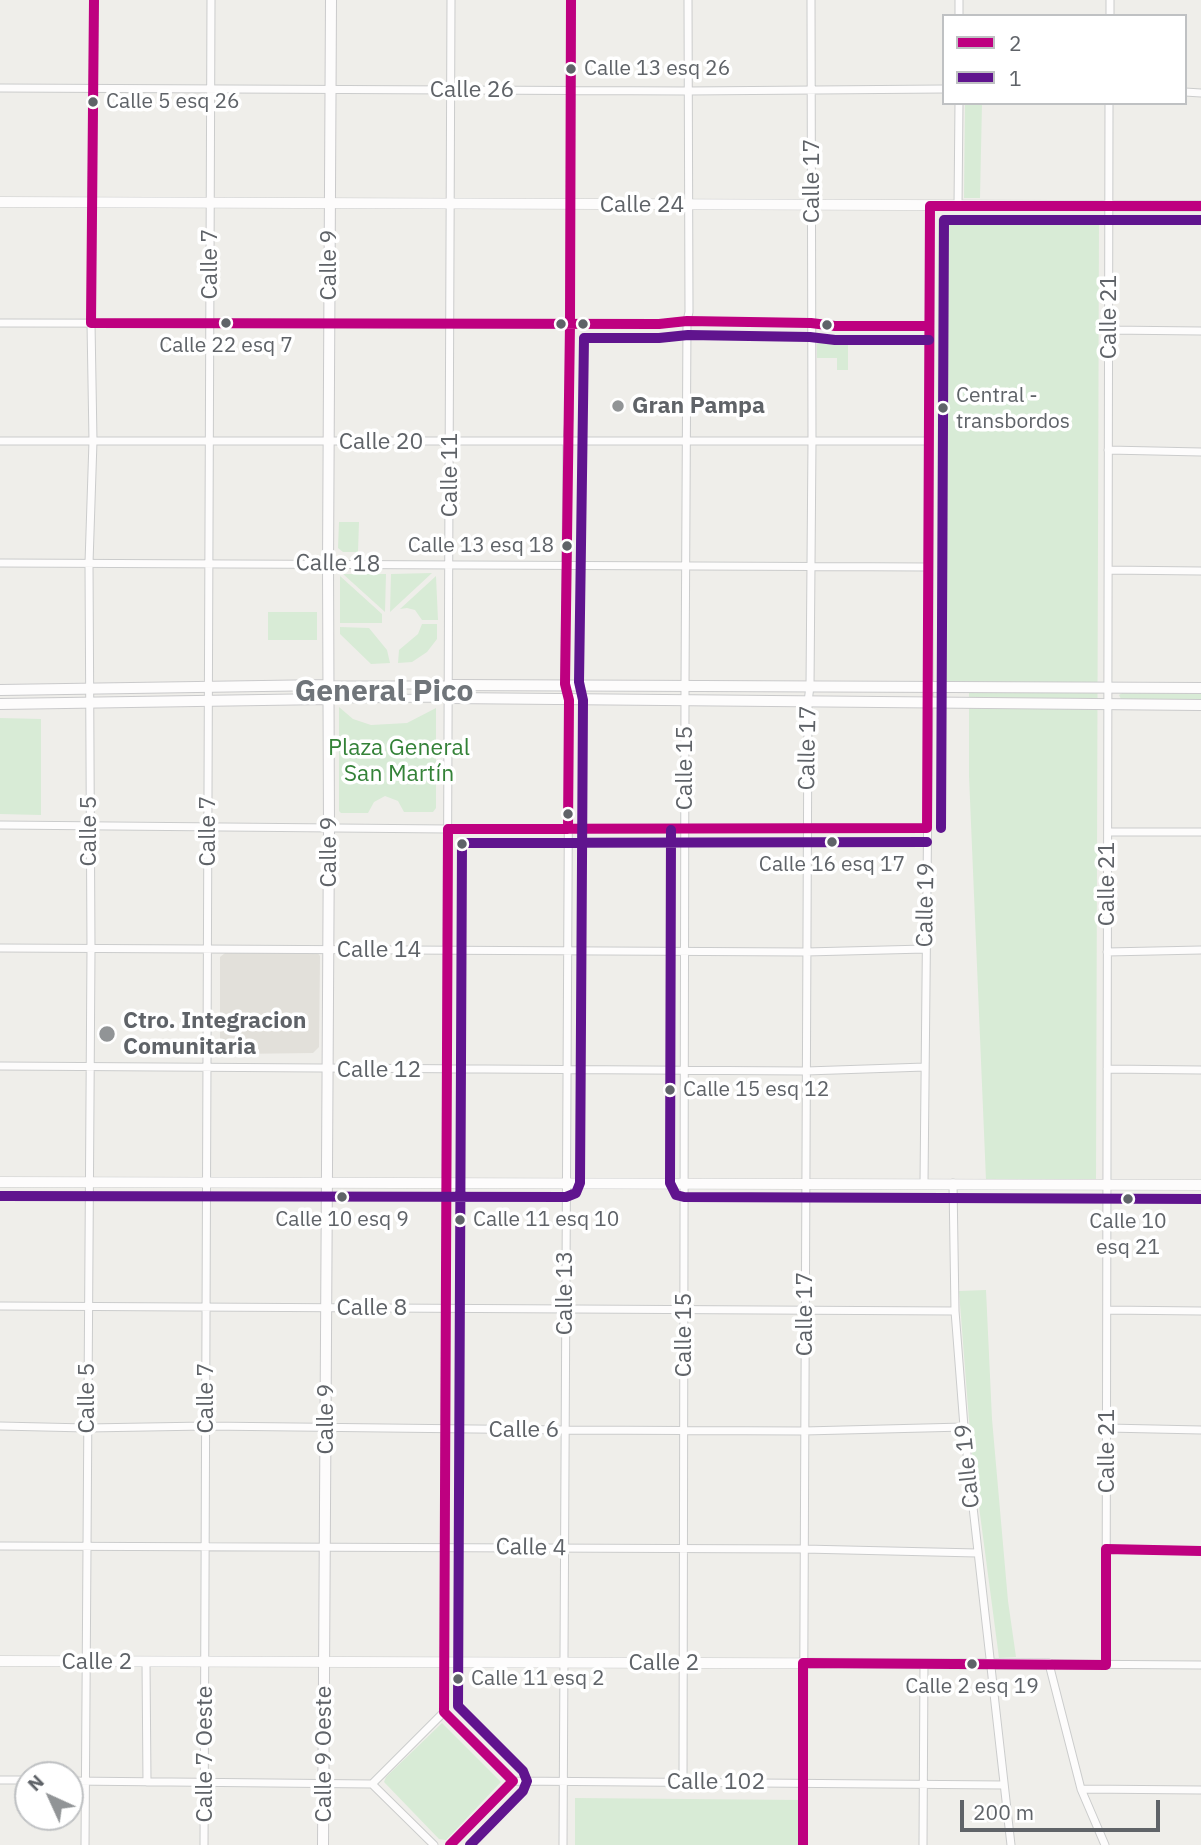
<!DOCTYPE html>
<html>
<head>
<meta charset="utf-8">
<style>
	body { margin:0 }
	#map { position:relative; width:1201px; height:1845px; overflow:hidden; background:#efeeea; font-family:"IBM Plex Sans",sans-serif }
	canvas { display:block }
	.legend { position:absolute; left:942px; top:14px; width:245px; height:91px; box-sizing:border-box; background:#fff; border:2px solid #bfc1c3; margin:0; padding:9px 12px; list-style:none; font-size:21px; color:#5f6368 }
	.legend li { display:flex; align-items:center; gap:14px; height:35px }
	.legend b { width:35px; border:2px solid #bfc1c3 }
	.north { position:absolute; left:14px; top:1761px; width:70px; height:70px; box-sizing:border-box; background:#fff; border:2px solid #bfc1c3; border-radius:50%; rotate:315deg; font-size:19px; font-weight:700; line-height:28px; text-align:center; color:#5f6368 }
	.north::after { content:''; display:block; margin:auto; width:24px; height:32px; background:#919496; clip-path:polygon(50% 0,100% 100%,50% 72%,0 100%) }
	.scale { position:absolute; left:960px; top:1800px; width:200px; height:32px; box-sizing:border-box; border:4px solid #5f6368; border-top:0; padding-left:9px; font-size:21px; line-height:24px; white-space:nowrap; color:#5f6368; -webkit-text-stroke:5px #fff; paint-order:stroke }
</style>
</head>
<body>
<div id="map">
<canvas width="1201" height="1845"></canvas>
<ul class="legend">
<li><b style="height:9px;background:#be0080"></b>2</li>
<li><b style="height:9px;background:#60148e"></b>1</li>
</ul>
<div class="north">N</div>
<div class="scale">200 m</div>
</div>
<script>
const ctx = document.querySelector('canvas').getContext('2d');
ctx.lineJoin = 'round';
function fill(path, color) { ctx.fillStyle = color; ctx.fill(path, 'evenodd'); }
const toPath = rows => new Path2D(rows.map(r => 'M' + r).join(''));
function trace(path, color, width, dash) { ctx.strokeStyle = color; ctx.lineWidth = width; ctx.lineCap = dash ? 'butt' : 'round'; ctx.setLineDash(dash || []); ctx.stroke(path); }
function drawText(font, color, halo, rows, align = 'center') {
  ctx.font = font + ' "IBM Plex Sans",sans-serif'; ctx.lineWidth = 7; ctx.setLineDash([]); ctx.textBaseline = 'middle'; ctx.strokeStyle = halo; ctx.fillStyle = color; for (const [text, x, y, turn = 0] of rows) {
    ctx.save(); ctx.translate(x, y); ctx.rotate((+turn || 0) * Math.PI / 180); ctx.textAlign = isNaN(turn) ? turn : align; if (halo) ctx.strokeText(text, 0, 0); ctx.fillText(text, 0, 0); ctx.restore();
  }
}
fill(toPath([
	[317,952,320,956,319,1047,313,1053,235,1054,220,1049,220,957,225,953]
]), '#e2e0da');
fill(toPath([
	[965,103,982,103,980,198,964,198],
	[1099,218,1096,1179,986,1180,969,776,969,688,937,688,938,219],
	[822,336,848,336,848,370,837,370,837,358,817,358,817,341],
	[339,522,359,522,358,552,343,552,338,548],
	[432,573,390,612,391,574],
	[343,574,386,574,385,612],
	[340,576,382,614,382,623,340,623],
	[436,576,438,620,422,620,415,610,407,608,400,609],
	[268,612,317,612,317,640,268,640],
	[422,624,437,624,437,639,427,652,412,662,398,663,399,650,418,634],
	[340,627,369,628,387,650,390,663,371,664,340,634],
	[1124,692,1201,692,1201,700,1121,699,1119,695],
	[339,707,353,719,371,725,407,723,436,708,436,808,433,812,404,812,398,801,385,796,374,802,368,813,341,813,339,811],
	[0,718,41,719,41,815,0,814],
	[986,1290,992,1419,1008,1601,1016,1657,999,1658,971,1446,959,1291],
	[442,1723,501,1782,446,1840,439,1839,384,1782,386,1777],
	[575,1798,801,1800,800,1845,575,1845]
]), '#d8ebd6');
const minor = toPath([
	[959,16,959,0],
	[1110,16,1110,0],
	[0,88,688,91,944,89],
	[1185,92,1201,93],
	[958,206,959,103],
	[0,323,659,324,687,321,811,323,835,326,929,326],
	[1108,330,1201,331],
	[0,441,929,441],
	[1108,450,1201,452],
	[0,563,929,567],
	[1109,570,1201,571],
	[328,685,449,685],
	[328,699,449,698],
	[0,825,448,829,927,828],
	[1108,832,1201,832],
	[0,948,806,952,925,949],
	[1107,952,1201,950],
	[0,1066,806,1071,925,1067],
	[1107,1069,1201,1070],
	[924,1183,929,686,930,206],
	[953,1183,955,1311,964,1427,1011,1845],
	[0,1306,955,1311],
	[1107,1310,1201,1311],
	[0,1426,87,1428,206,1426,564,1430,804,1431,964,1427],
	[1107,1428,1201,1430],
	[0,1546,804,1549,977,1553],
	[1106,1549,1201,1551],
	[146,1662,147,1782],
	[1106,1665,1109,103],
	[444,1712,513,1781],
	[0,1780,28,1780],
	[70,1781,372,1784],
	[513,1781,1003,1785],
	[683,1782,685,685,687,321,689,312,688,0],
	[372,1784,444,1712,451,0],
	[372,1784,434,1845],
	[1081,1789,1201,1790],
	[85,1845,91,949,89,563,93,441,91,323,94,0],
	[204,1845,211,0],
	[450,1845,513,1781],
	[563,1845,569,700,565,684,567,442,569,418,570,324,571,0],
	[803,1845,808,702,810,686,812,441,811,0],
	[923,1845,924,1663],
	[1105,1845,1081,1789,1049,1664,1201,1665]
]);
const tertiary = toPath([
	[0,202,1201,206],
	[0,1182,1201,1185],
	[0,1661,1049,1664]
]);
const secondary = toPath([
	[449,685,1201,688],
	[0,690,328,685],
	[449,698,1201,705],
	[0,704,328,699],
	[323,1845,329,828,328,565,331,0]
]);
trace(minor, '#cbcccc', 9);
trace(tertiary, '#cbcccc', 11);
trace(secondary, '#cacacb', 12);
trace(minor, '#fdfcfc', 7);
trace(tertiary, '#fdfcfc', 10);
trace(secondary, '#fdfcfc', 10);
trace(toPath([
	[94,0,91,323,659,324,687,321,811,323,835,326,929,326],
	[927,828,930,206,1201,206],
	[568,829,569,700,565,684,570,324,571,0],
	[450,1845,513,1781,444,1712,448,829,927,828],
	[803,1845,803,1663,1106,1665,1106,1549,1201,1551]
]), '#be0080', 10);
trace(toPath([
	[941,828,944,220,1201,220],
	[671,830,670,1183,676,1195,684,1197,1201,1199],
	[0,1196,566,1197,576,1193,580,1183,583,700,579,682,584,338,659,338,688,335,810,337,835,340,929,340],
	[470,1845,523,1791,527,1781,523,1771,458,1706,462,843,927,842]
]), '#60148e', 10);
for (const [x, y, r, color] of [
	[571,69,6,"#5f6368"],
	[93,102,6,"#5f6368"],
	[226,323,6,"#5f6368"],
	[561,324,6,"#5f6368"],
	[583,324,6,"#5f6368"],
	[827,325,6,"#5f6368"],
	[618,406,7,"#919496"],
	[943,408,6,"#5f6368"],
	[567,546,6,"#5f6368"],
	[568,814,6,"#5f6368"],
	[832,842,6,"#5f6368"],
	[462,844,6,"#5f6368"],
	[107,1034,9,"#919496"],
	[670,1090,6,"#5f6368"],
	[342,1197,6,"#5f6368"],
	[1128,1199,6,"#5f6368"],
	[460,1220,6,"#5f6368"],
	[972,1664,6,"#5f6368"],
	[458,1679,6,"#5f6368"]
]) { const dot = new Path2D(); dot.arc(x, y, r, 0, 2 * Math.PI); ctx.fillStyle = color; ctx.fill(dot); trace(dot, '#fff', 2.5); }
drawText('21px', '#5f6368', '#fff', [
	["Calle 13 esq 26",584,69],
	["Calle 5 esq 26",106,102],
	["Calle 22 esq 7",226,346,"center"],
	["Central -",956,396],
	["transbordos",956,422],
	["Calle 13 esq 18",554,546,"right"],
	["Calle 16 esq 17",832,865,"center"],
	["Calle 15 esq 12",683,1090],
	["Calle 10 esq 9",342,1220,"center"],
	["Calle 11 esq 10",473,1220],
	["Calle 10",1128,1222,"center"],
	["esq 21",1128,1248,"center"],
	["Calle 11 esq 2",471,1679],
	["Calle 2 esq 19",972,1687,"center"]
], 'left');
drawText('23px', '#5f6368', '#fff', [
	["Calle 26",472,90],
	["Calle 17",812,181,-90],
	["Calle 24",642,205],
	["Calle 7",210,264,-90],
	["Calle 9",329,265,-90],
	["Calle 21",1109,317,-90],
	["Calle 20",381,442],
	["Calle 11",450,475,-90],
	["Calle 18",338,564,1],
	["Calle 17",808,748,-89],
	["Calle 15",685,768,-90],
	["Calle 5",89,831,-90],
	["Calle 7",208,831,-90],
	["Calle 9",329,852,-90],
	["Calle 21",1107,884,-90],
	["Calle 19",926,905,-89],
	["Calle 14",379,950],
	["Calle 12",379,1070],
	["Calle 13",565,1293,-90],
	["Calle 8",372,1308],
	["Calle 17",805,1314,-90],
	["Calle 15",684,1335,-90],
	["Calle 5",87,1398,-90],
	["Calle 7",206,1398,-90],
	["Calle 9",326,1419,-90],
	["Calle 6",524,1430],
	["Calle 21",1107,1451,-90],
	["Calle 19",968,1466,-96],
	["Calle 4",531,1548,1],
	["Calle 2",97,1662],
	["Calle 2",664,1663],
	["Calle 7 Oeste",205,1754,-90],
	["Calle 9 Oeste",324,1754,-90],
	["Calle 102",716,1782]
]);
drawText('bold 23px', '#5f6368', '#fff', [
	["Gran Pampa",632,406],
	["Ctro. Integracion",123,1021],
	["Comunitaria",123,1047]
], 'left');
drawText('23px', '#348238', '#fff', [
	["Plaza General",399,748],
	["San Martín",399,774]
]);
drawText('bold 30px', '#70757a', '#fff', [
	["General Pico",384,692]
]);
</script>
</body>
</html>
